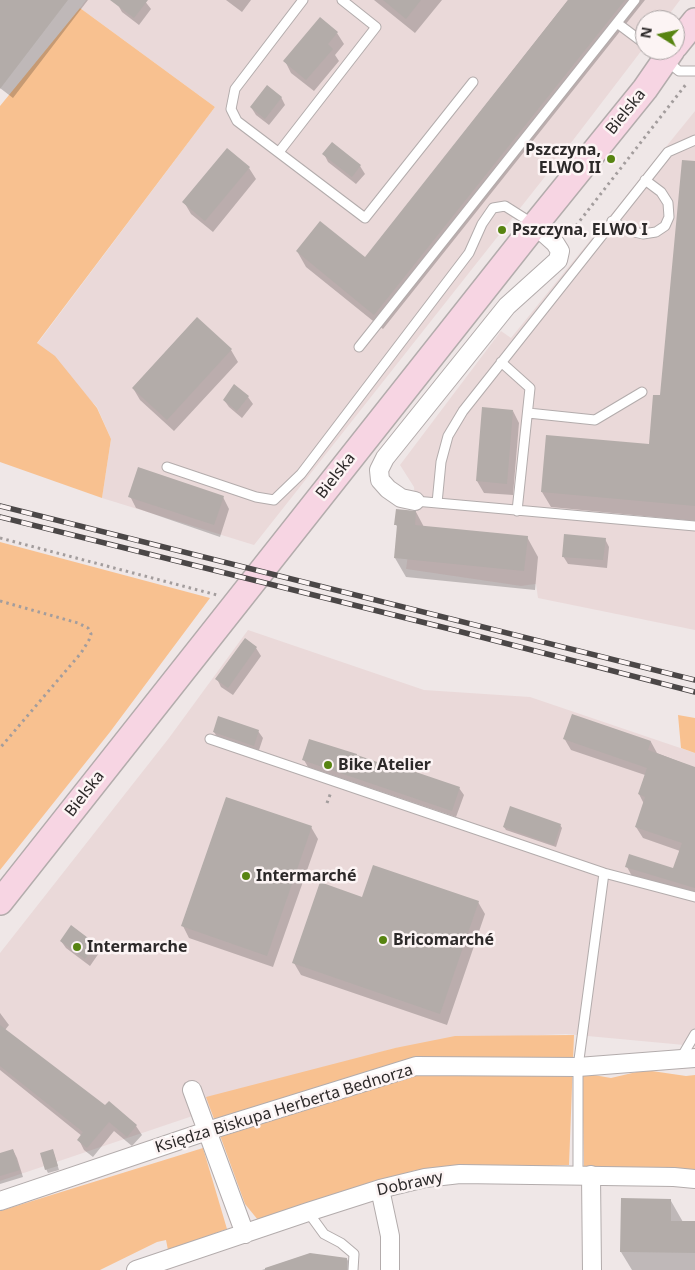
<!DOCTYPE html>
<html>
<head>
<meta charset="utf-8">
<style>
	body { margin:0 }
	#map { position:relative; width:695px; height:1270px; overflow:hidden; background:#efe7e7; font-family:"Noto Sans",sans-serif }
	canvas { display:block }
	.north { position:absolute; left:635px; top:10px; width:50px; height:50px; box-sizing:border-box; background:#fcf4f4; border:1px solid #a9a3a3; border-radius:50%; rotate:280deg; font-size:14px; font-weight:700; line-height:20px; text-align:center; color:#2c2929 }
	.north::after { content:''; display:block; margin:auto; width:18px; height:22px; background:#578411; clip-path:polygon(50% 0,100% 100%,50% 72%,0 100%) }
</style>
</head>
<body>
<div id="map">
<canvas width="695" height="1270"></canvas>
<div class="north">N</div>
</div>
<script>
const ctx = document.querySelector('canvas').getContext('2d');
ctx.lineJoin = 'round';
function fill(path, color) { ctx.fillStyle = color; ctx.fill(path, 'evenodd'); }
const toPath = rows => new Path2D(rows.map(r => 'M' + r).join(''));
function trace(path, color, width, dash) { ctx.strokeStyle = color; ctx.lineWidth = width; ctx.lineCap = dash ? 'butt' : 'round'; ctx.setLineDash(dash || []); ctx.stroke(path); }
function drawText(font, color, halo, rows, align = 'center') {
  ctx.font = font + ' "Noto Sans",sans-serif'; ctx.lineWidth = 5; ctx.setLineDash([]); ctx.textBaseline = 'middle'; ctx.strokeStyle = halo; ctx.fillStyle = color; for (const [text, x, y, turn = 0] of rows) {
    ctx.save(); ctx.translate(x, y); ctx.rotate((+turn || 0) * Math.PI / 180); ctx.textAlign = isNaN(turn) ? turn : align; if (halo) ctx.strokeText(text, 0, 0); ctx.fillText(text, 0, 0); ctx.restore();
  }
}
fill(toPath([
	[86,0,680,0,665,20,645,20,645,46,551,169,254,545,102,498,111,439,97,407,37,344,215,107,80,8],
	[695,111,695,630,538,598,536,584,521,586,406,569,415,501,414,487,400,465,501,331,511,338],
	[248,630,424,690,530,697,695,753,695,1046,566,1034,452,1039,391,1049,0,1181,0,953,169,738]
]), '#ead9d9');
fill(toPath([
	[80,8,215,107,37,343,55,356,97,408,111,439,102,498,0,462,0,106],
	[0,542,210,598,110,732,0,870],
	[678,715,695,718,695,753,681,748],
	[574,1035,569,1165,416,1170,258,1220,245,1204,206,1097,395,1048,455,1036],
	[645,1070,686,1076,695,1075,695,1170,584,1167,582,1073,611,1078],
	[203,1148,227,1229,168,1250,166,1240,157,1242,100,1270,0,1270,0,1211]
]), '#f8c190');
fill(toPath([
	[0,0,88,0,13,98,0,88],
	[121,0,144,0,151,9,139,25,122,12,118,5],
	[226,0,251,0,242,12],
	[374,0,442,0,415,33],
	[568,0,645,0,383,329,306,267,297,251,365,259],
	[337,33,344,44,335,55,339,61,314,91,291,73,285,61],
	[281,97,285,105,269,125,256,115,251,107],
	[324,154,360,166,365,174,356,184,328,162],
	[695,163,695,521,551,507,542,492,650,446,661,396],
	[249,168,256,179,213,232,191,214,184,202],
	[197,318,231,350,238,362,174,431,140,400,133,388],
	[248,397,253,404,242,418,229,407,224,400],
	[513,411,519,423,513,495,484,493,477,481],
	[130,496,223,497,229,509,220,537,136,508],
	[416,512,424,527,527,537,538,557,535,590,406,577,395,558,398,528,396,525],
	[605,539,609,547,607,568,568,564,563,556],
	[245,640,256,648,261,656,233,695,221,687,217,679],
	[258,731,263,738,258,753,219,740,214,732],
	[564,738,651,742,657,753,695,768,695,897,633,878,627,867,674,869,680,851,643,838,636,827,644,804,639,794,645,775,571,750],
	[304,760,404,773,459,788,464,795,456,817,308,767],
	[560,825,562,828,556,847,506,830,504,827],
	[311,827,318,839,273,967,189,938,183,926],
	[363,899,478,902,485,914,447,1025,301,975,294,963],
	[61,941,95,945,99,953,90,966,66,948],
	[0,1013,9,1025,5,1030,105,1107,136,1126,142,1135,132,1146,114,1131,93,1157,84,1150,79,1140,82,1136,0,1070],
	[13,1150,17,1158,23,1177,0,1184,0,1154],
	[54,1154,59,1170,48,1173,46,1169],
	[623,1200,671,1201,683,1222,695,1223,695,1270,632,1270,621,1252],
	[310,1254,347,1259,353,1270,262,1270]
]), '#0003');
fill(toPath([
	[0,0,68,0,0,89],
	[110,0,148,0,134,18],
	[383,0,421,0,406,19],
	[568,0,625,0,374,315,296,251,320,221,365,257],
	[320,17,338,32,328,44,333,49,306,80,283,61],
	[267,85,282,97,265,119,250,107],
	[332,142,361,165,352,177,322,154],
	[227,148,250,167,205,221,182,202],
	[682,160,695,161,695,506,541,492,546,435,649,444,653,395,660,395],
	[197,317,232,349,167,420,132,388],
	[234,384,249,396,237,411,223,400],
	[482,407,513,410,507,484,476,481],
	[138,467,224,496,214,525,128,497],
	[396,509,416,511,415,525,528,536,524,571,394,558,397,525,394,525],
	[564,534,606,538,603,560,562,557],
	[245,638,257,647,228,688,215,679],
	[572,714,651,741,648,750,695,767,695,888,625,867,629,854,673,868,682,843,635,827,645,797,638,794,647,768,563,739],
	[218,716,259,730,254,746,213,732],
	[309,739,357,754,357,755,403,771,404,768,460,787,452,811,302,760],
	[226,797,312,826,267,956,181,926],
	[510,806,561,824,554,845,503,827],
	[373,865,479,901,440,1014,292,963,320,882,362,897],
	[71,925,96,944,85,959,60,941],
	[0,1025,105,1105,109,1101,137,1125,127,1137,109,1122,87,1148,77,1140,83,1132,0,1066],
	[13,1149,20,1170,0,1176,0,1153],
	[53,1149,58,1166,45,1170,40,1153],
	[621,1198,671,1199,671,1221,695,1221,695,1253,620,1252],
	[310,1253,347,1258,347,1270,265,1270,265,1268]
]), '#b3aca9');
const service = toPath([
	[303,0,235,89,231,109,237,121,365,218,473,82],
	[617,23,645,44],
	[653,50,679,71,695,71],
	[279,152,376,27,342,0],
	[612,221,630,231,643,234,656,232,665,226,669,217,668,203,661,192,645,180],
	[359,347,635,0],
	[501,362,530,388,517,511],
	[528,413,595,420,642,392],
	[167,467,256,497,274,500,301,474,469,253,482,224,493,208,505,206,535,225],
	[415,501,695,526],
	[437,503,441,462,448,436,463,411,668,152,695,140],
	[210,739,604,873,695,897],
	[681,1058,695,1034],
	[578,1175,578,1067,604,873],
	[308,1212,324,1234,341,1243,354,1254,353,1270]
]);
const minor = toPath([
	[415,501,401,498,388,489,380,480,379,470,385,458,507,306,558,260,560,251,555,243,535,225],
	[192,1090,245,1234],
	[591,1175,592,1270],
	[380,1189,390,1236,390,1270],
	[0,1201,207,1131,416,1066,578,1067,695,1058],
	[136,1270,308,1212,380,1189,425,1178,460,1174,674,1177,695,1179]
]);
const secondary = toPath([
	[675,46,695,21],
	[0,902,535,225,645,89,672,50]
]);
trace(service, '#b3acac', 11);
trace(minor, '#b3acac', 20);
trace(secondary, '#b3acac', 28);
trace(toPath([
	[568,236,687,83],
	[0,538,217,595],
	[0,601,78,623,88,628,91,634,89,640,81,653,0,748],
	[327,803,331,792]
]), '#a39d9d', 3, [2.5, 4]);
trace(service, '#fff', 9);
trace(minor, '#fff', 18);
trace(secondary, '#f7d5e3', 25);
const rail = toPath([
	[0,506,695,680],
	[0,517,450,629,695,692]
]);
trace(rail, '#4b4747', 5.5);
trace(rail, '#fcf4f4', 4, [11]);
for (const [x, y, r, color] of [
	[611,159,5,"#578411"],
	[502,230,5,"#578411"],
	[328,765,5,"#578411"],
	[246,876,5,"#578411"],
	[383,940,5,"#578411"],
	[77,947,5,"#578411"]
]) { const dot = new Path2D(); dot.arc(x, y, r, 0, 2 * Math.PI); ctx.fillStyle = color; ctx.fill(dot); trace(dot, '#fcf4f4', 2); }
drawText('16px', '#2c2929', '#fcf4f4', [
	["Bielska",626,112,-51],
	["Bielska",336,476,-52],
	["Bielska",85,794,-52],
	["Księdza Biskupa Herberta Bednorza",284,1109,-17],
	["Dobrawy",410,1184,-12]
]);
drawText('bold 16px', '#2c2929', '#fcf4f4', [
	["Pszczyna,",601,150,"right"],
	["ELWO II",601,168,"right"],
	["Pszczyna, ELWO I",512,230],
	["Bike Atelier",338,765],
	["Intermarché",256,876],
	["Bricomarché",393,940],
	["Intermarche",87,947]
], 'left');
</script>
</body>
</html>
